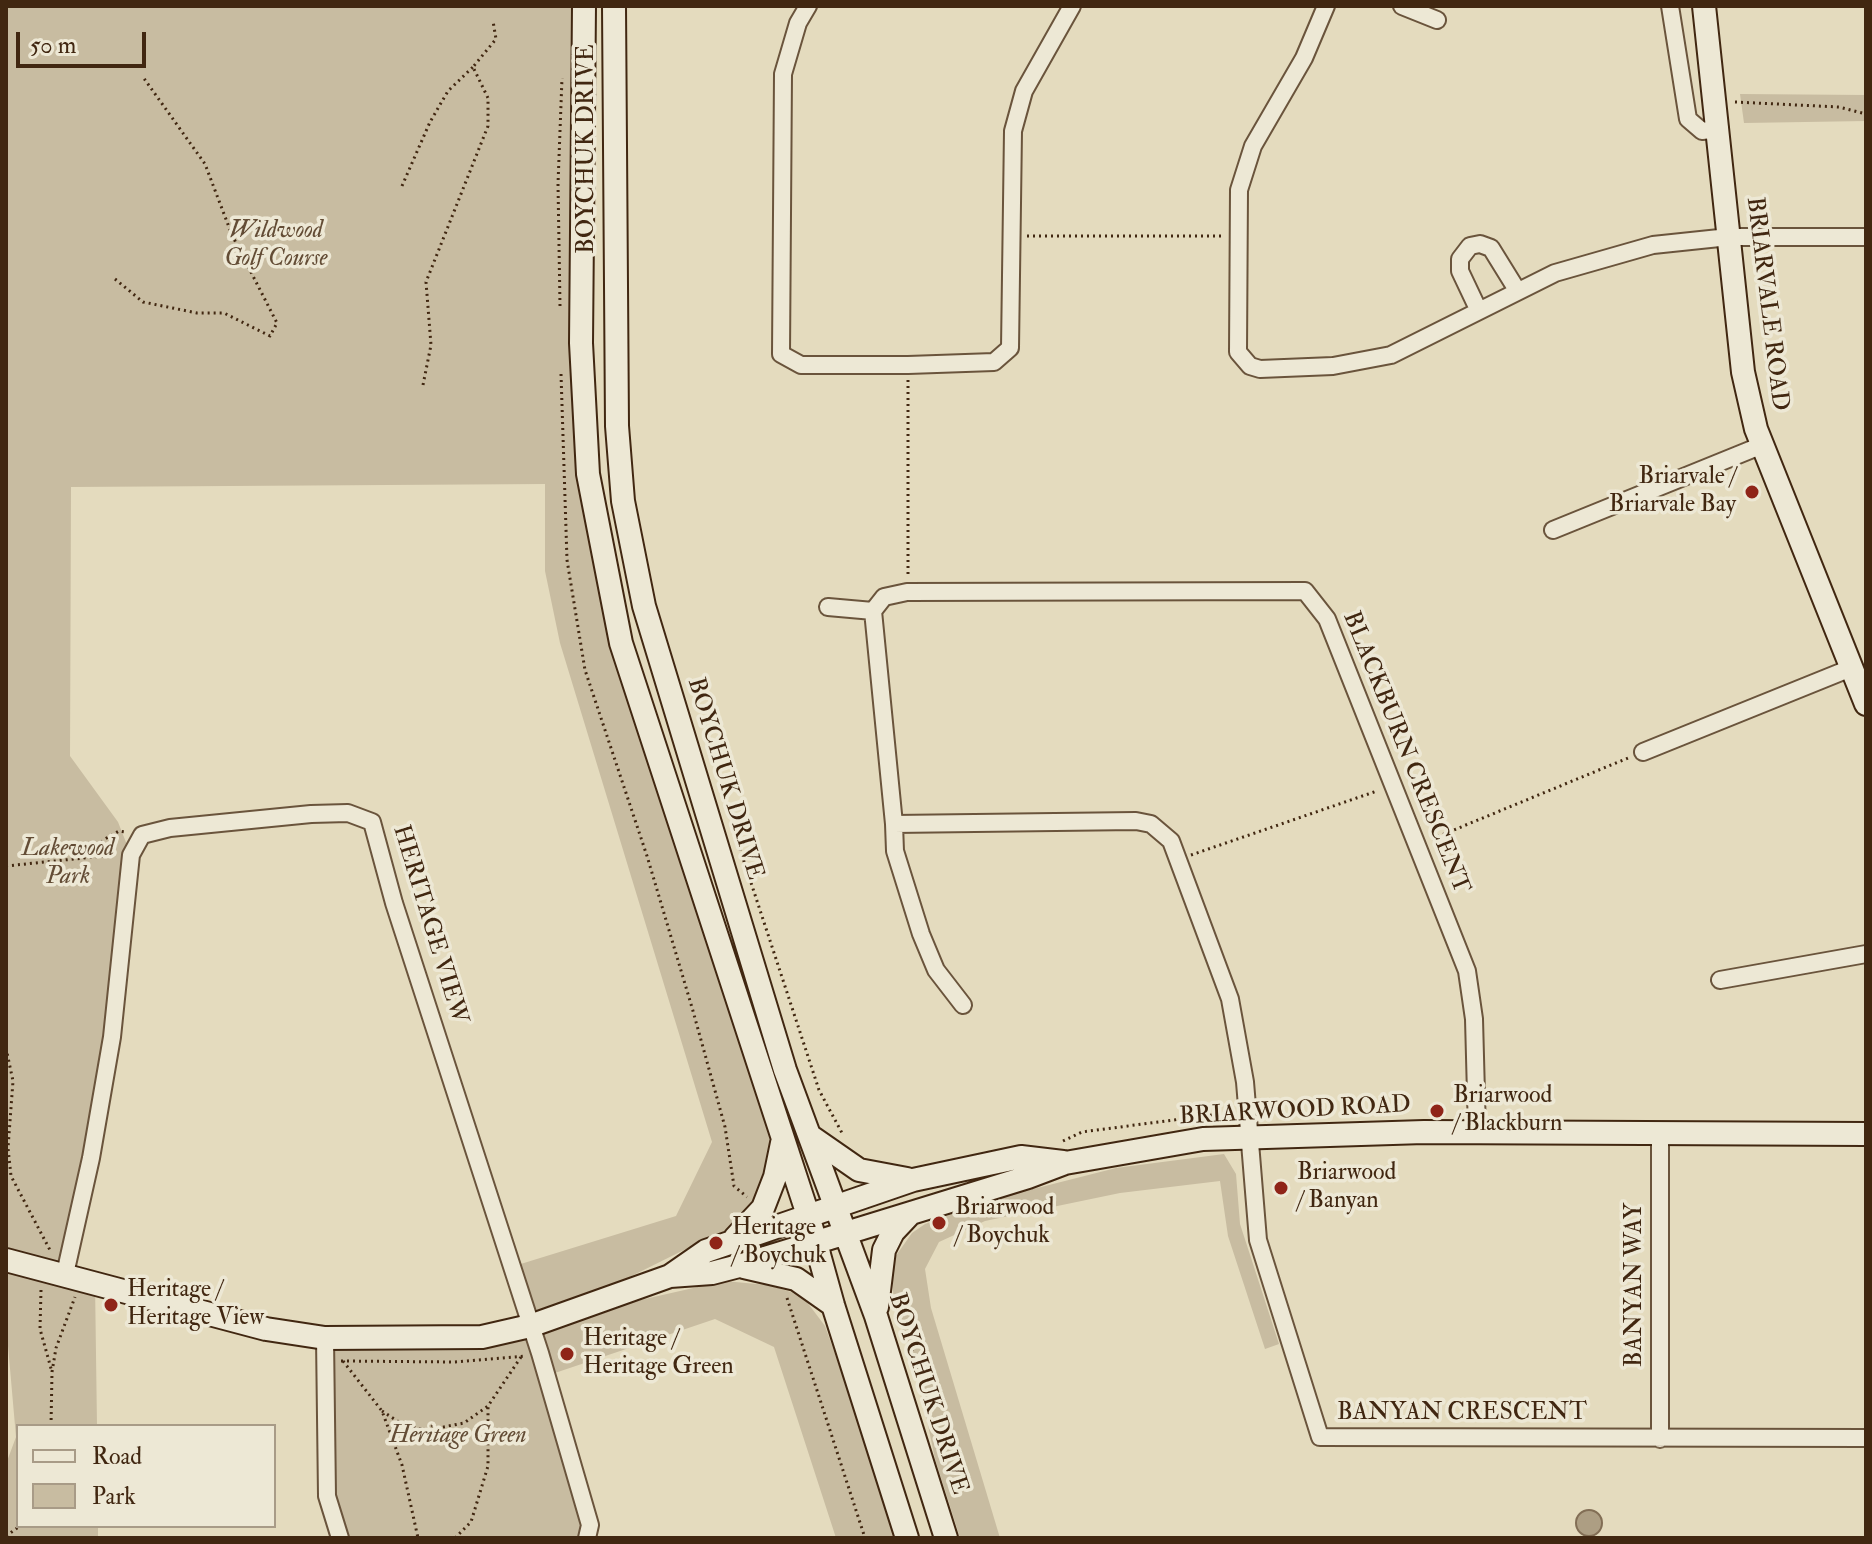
<!DOCTYPE html>
<html>
<head>
<meta charset="utf-8">
<style>
	body { margin:0 }
	#map { position:relative; width:1872px; height:1544px; overflow:hidden; background:#e4dbbe; font-family:"IM FELL Double Pica",serif }
	canvas { display:block }
	.frame { position:absolute; inset:0; border:8px solid #412711; pointer-events:none }
	.legend { position:absolute; left:16px; top:1424px; width:260px; height:104px; box-sizing:border-box; background:#ede8d5; border:2px solid #a89b87; margin:0; padding:10px 14px; list-style:none; font-size:24px; color:#412711 }
	.legend li { display:flex; align-items:center; gap:16px; height:40px }
	.legend b { width:40px; border:2px solid #a89b87 }
	.scale { position:absolute; left:16px; top:32px; width:130px; height:36px; box-sizing:border-box; border:4px solid #412711; border-top:0; padding-left:10px; font-size:24px; line-height:28px; white-space:nowrap; color:#412711; -webkit-text-stroke:6px #ede8d5; paint-order:stroke }
</style>
</head>
<body>
<div id="map">
<canvas width="1872" height="1544"></canvas>
<div class="frame"></div>
<ul class="legend">
<li><b style="height:10px;background:#ede8d5"></b>Road</li>
<li><b style="height:22px;background:#c8bca1"></b>Park</li>
</ul>
<div class="scale">50 m</div>
</div>
<script>
const ctx = document.querySelector('canvas').getContext('2d');
ctx.lineJoin = 'round';
function fill(path, color) { ctx.fillStyle = color; ctx.fill(path, 'evenodd'); }
const toPath = rows => new Path2D(rows.map(r => 'M' + r).join(''));
function trace(path, color, width, dash) { ctx.strokeStyle = color; ctx.lineWidth = width; ctx.lineCap = dash ? 'butt' : 'round'; ctx.setLineDash(dash || []); ctx.stroke(path); }
function drawText(font, color, halo, rows, align = 'center') {
  ctx.font = font + ' "IM FELL Double Pica",serif'; ctx.lineWidth = 7; ctx.setLineDash([]); ctx.textBaseline = 'middle'; ctx.strokeStyle = halo; ctx.fillStyle = color; for (const [text, x, y, turn = 0] of rows) {
    ctx.save(); ctx.translate(x, y); ctx.rotate((+turn || 0) * Math.PI / 180); ctx.textAlign = isNaN(turn) ? turn : align; if (halo) ctx.strokeText(text, 0, 0); ctx.fillText(text, 0, 0); ctx.restore();
  }
}
fill(toPath([
	[6,6,587,6,588,474,621,643,782,1141,749,1226,694,1245,535,1324,724,1281,768,1285,791,1292,807,1302,825,1326,901,1538,836,1538,774,1347,715,1319,546,1376,587,1538,340,1538,327,1496,327,1340,530,1326,511,1267,676,1216,712,1142,560,643,545,571,545,484,71,487,70,756,118,822,131,855,122,950,65,1273,95,1283,97,1426,18,1426,18,1526,98,1526,98,1538,6,1538,6,1464,16,1437,6,1323],
	[1740,94,1866,95,1866,121,1744,123],
	[1224,1154,1236,1174,1240,1224,1279,1344,1265,1349,1228,1236,1220,1181,1120,1193,985,1221,939,1242,925,1269,931,1308,1000,1538,960,1538,935,1459,923,1401,894,1300,891,1272,895,1257,912,1233,925,1224,990,1200,1116,1168]
]), '#c8bca1');
const water = toPath([
	'1576 1523a13 13 0 1 1 26 0a13 13 0 1 1-26 0Z'
]);
fill(water, '#ad9e83');
trace(water, '#826e55', 2);
const street = toPath([
	[808,6,798,23,783,74,781,354,801,365,908,365,994,362,1010,348,1013,131,1024,91,1072,6],
	[1326,6,1304,58,1253,146,1239,190,1238,352,1250,366,1260,369,1333,366,1391,355,1555,273,1653,245,1729,237,1866,237],
	[1402,6,1437,20],
	[1670,6,1688,119,1702,131,1720,129],
	[1478,309,1460,271,1460,259,1470,246,1480,244,1491,248,1517,290],
	[1553,530,1760,446],
	[828,607,873,611],
	[1643,752,1851,668],
	[894,824,895,851,921,934,936,970,963,1005],
	[1720,980,1866,954],
	[1477,1132,1474,1019,1467,971,1327,619,1305,591,907,592,884,597,873,611,894,824,1136,821,1151,824,1171,841,1230,999,1245,1082,1258,1240,1320,1437,1866,1438],
	[1660,1132,1660,1439],
	[65,1274,91,1158,112,1037,131,855,142,835,170,828,311,814,348,813,372,822,394,903,540,1353,590,1525,587,1538],
	[325,1338,327,1496,340,1538]
]);
const secondary = toPath([
	[584,6,581,343,588,474,621,643,808,1215,833,1305,907,1538],
	[614,6,617,426,623,501,644,606,785,1070,876,1316,946,1538],
	[1704,6,1743,372,1756,429,1866,704],
	[810,1136,859,1170,907,1179],
	[735,1238,763,1208,775,1177,782,1143],
	[6,1260,266,1329,325,1338,482,1337,530,1326,670,1276,706,1251,913,1180,1021,1157,1063,1162],
	[744,1267,796,1279,833,1305],
	[670,1276,712,1273,739,1266,1028,1177,1065,1163,1203,1139,1424,1132,1866,1134],
	[877,1307,884,1250,893,1232,909,1215]
]);
trace(street, '#6a543c', 20);
trace(secondary, '#412711', 26);
trace(toPath([
	[1735,102,1839,107,1866,114],
	[402,186,430,122,448,91,473,67],
	[1027,236,1224,236],
	[115,279,143,302,197,313,224,313,270,336,277,323,232,235,205,164,143,77],
	[560,306,558,184,562,78],
	[561,374,567,560,585,670,647,856,693,1011,725,1127,734,1186,747,1197],
	[908,380,908,576],
	[423,385,431,345,426,282,488,126,488,98,473,67,496,39,493,21],
	[1432,839,1628,758],
	[738,843,819,1090,842,1133],
	[1191,855,1377,791],
	[83,858,105,839,119,831,126,832],
	[6,866,113,855],
	[6,1048,13,1081,8,1148,11,1176,51,1252],
	[1063,1141,1082,1132,1219,1114],
	[41,1290,40,1329,52,1372],
	[787,1298,865,1538],
	[899,1303,930,1415],
	[341,1361,455,1362,526,1356],
	[343,1361,382,1411,402,1465,418,1538],
	[382,1411,405,1426,428,1430,464,1423,488,1406,521,1357],
	[51,1426,52,1372,56,1348,75,1297],
	[6,1536,20,1526],
	[455,1538,471,1522,488,1466,488,1406]
]), '#412711', 3, [2, 4]);
trace(street, '#ede8d5', 16);
trace(secondary, '#ede8d5', 22);
for (const [x, y, r, color] of [
	[1752,492,8,"#8f2418"],
	[1437,1111,8,"#8f2418"],
	[1281,1188,8,"#8f2418"],
	[939,1223,8,"#8f2418"],
	[716,1243,8,"#8f2418"],
	[111,1305,8,"#8f2418"],
	[567,1354,8,"#8f2418"]
]) { const dot = new Path2D(); dot.arc(x, y, r, 0, 2 * Math.PI); ctx.fillStyle = color; ctx.fill(dot); trace(dot, '#ede8d5', 3); }
drawText('24px', '#412711', '#ede8d5', [
	["BOYCHUK DRIVE",588,149,-90],
	["BRIARVALE ROAD",1766,304,83],
	["BLACKBURN CRESCENT",1405,753,68],
	["BOYCHUK DRIVE",724,779,73],
	["HERITAGE VIEW",429,925,73],
	["BRIARWOOD ROAD",1295,1112,-3],
	["BANYAN WAY",1636,1285,-90],
	["BOYCHUK DRIVE",927,1394,72],
	["BANYAN CRESCENT",1462,1414]
]);
drawText('italic 24px', '#634c35', '#ede8d5', [
	["Wildwood",276,232],
	["Golf Course",276,260],
	["Lakewood",68,850],
	["Park",68,878],
	["Heritage Green",458,1437]
]);
drawText('24px', '#412711', '#ede8d5', [
	["Briarvale /",1736,478,"right"],
	["Briarvale Bay",1736,506,"right"],
	["Briarwood",1453,1097],
	["/ Blackburn",1453,1125],
	["Briarwood",1297,1174],
	["/ Banyan",1297,1202],
	["Briarwood",955,1209],
	["/ Boychuk",955,1237],
	["Heritage",732,1229],
	["/ Boychuk",732,1257],
	["Heritage /",127,1291],
	["Heritage View",127,1319],
	["Heritage /",583,1340],
	["Heritage Green",583,1368]
], 'left');
</script>
</body>
</html>
